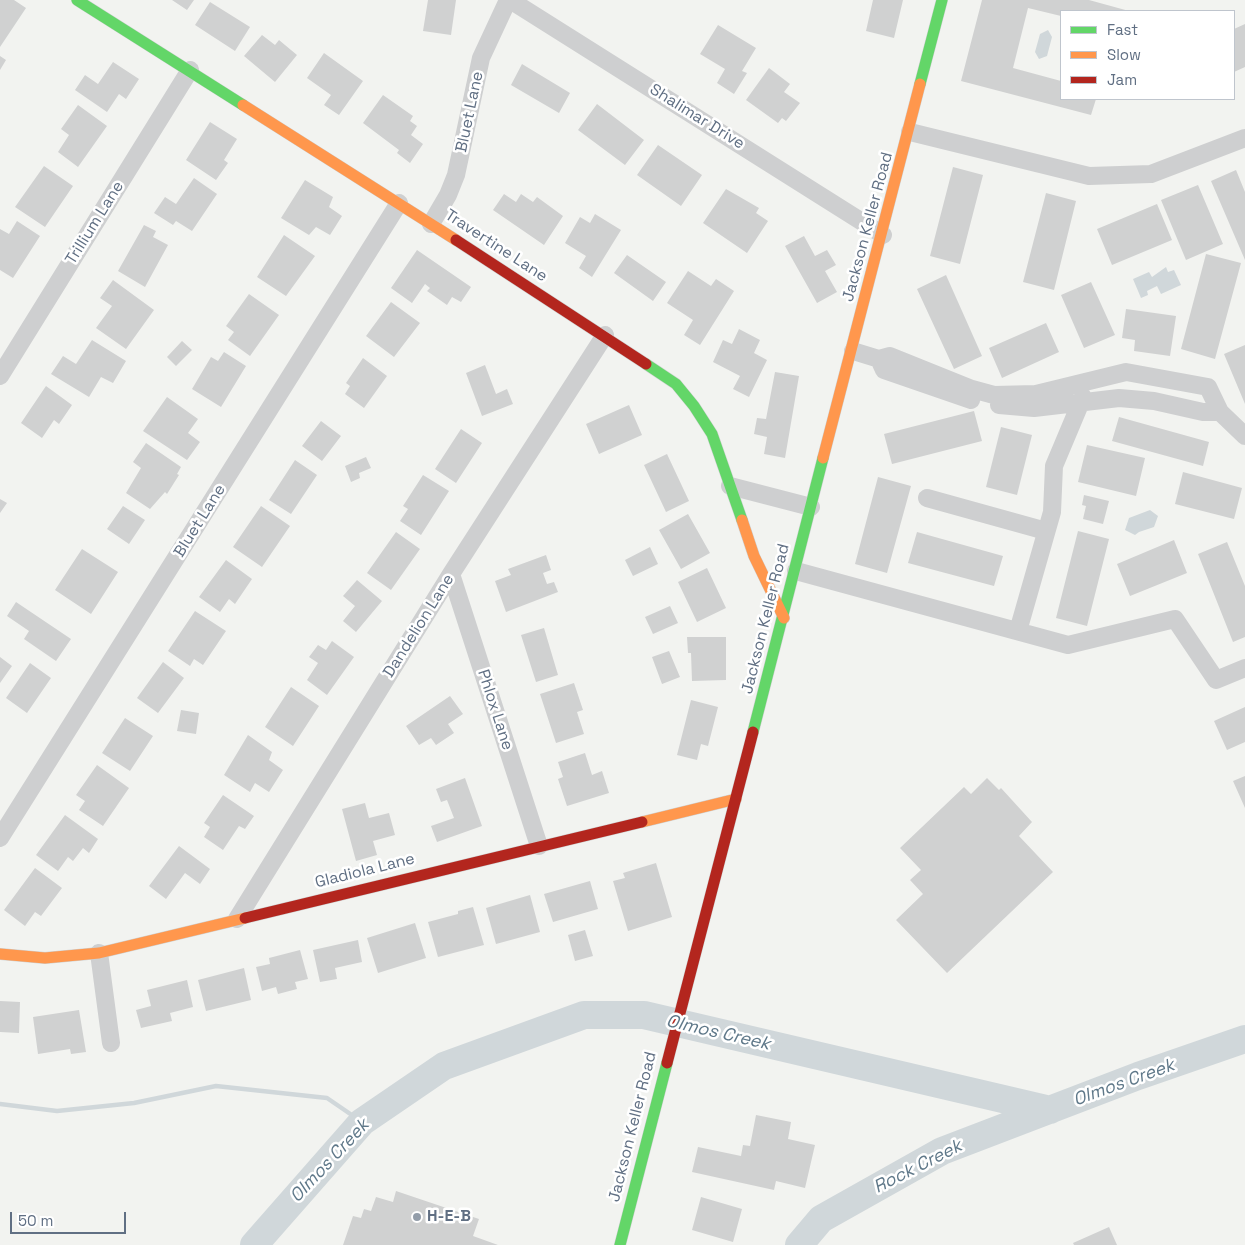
<!DOCTYPE html>
<html>
<head>
<meta charset="utf-8">
<style>
	body { margin:0 }
	#map { position:relative; width:1245px; height:1245px; overflow:hidden; background:#f2f3f0; font-family:"Space Grotesk",sans-serif }
	canvas { display:block }
	.legend { position:absolute; left:1060px; top:10px; width:175px; height:90px; box-sizing:border-box; background:#fff; border:1px solid #bfc5cd; margin:0; padding:6px 9px; list-style:none; font-size:15px; color:#606f83 }
	.legend li { display:flex; align-items:center; gap:10px; height:25px }
	.legend b { width:25px; border:1px solid #bfc5cd }
	.scale { position:absolute; left:10px; top:1212px; width:116px; height:22px; box-sizing:border-box; border:2px solid #606f83; border-top:0; padding-left:6px; font-size:15px; line-height:18px; white-space:nowrap; color:#606f83; -webkit-text-stroke:4px #fff; paint-order:stroke }
</style>
</head>
<body>
<div id="map">
<canvas width="1245" height="1245"></canvas>
<ul class="legend">
<li><b style="height:6px;background:#63d668"></b>Fast</li>
<li><b style="height:6px;background:#ff974d"></b>Slow</li>
<li><b style="height:6px;background:#b3261e"></b>Jam</li>
</ul>
<div class="scale">50 m</div>
</div>
<script>
const ctx = document.querySelector('canvas').getContext('2d');
ctx.lineJoin = 'round';
function fill(path, color) { ctx.fillStyle = color; ctx.fill(path, 'evenodd'); }
const toPath = rows => new Path2D(rows.map(r => 'M' + r).join(''));
function trace(path, color, width, dash) { ctx.strokeStyle = color; ctx.lineWidth = width; ctx.lineCap = dash ? 'butt' : 'round'; ctx.setLineDash(dash || []); ctx.stroke(path); }
function drawText(font, color, halo, rows, align = 'center') {
  ctx.font = font + ' "Space Grotesk",sans-serif'; ctx.lineWidth = 5; ctx.setLineDash([]); ctx.textBaseline = 'middle'; ctx.strokeStyle = halo; ctx.fillStyle = color; for (const [text, x, y, turn = 0] of rows) {
    ctx.save(); ctx.translate(x, y); ctx.rotate((+turn || 0) * Math.PI / 180); ctx.textAlign = isNaN(turn) ? turn : align; if (halo) ctx.strokeText(text, 0, 0); ctx.fillText(text, 0, 0); ctx.restore();
  }
}
fill(toPath([
	[1048,30,1052,37,1047,56,1039,59,1035,52,1040,34],
	[1166,267,1168,272,1174,270,1181,285,1161,294,1157,286,1147,291,1148,295,1141,298,1133,279,1149,272,1152,277],
	[1150,510,1158,516,1154,527,1139,532,1135,535,1125,530,1129,518]
]), '#d0d7da');
trace(toPath([
	[0,1104,57,1111,134,1103,216,1086,327,1098,362,1122]
]), '#d0d7da', 4.5);
trace(toPath([
	[254,1245,362,1122,444,1066,584,1015,644,1015,1050,1110],
	[799,1245,821,1219,942,1151,1138,1076,1245,1039]
]), '#d0d7da', 28);
fill(toPath([
	[0,0,14,0,26,8,0,47],
	[172,0,194,0,187,10],
	[428,0,456,0,451,35,423,31],
	[873,0,903,0,894,38,866,31],
	[982,0,1089,0,1129,11,1061,11,1061,16,1028,8,1013,68,1061,81,1061,99,1096,99,1091,115,961,81],
	[210,2,250,27,235,51,195,25],
	[1245,24,1245,67,1234,72,1234,29],
	[718,25,756,48,742,71,747,73,734,94,717,83,725,69,700,54],
	[262,35,275,45,279,40,297,55,275,82,244,56],
	[324,53,363,81,339,115,324,105,331,95,307,78],
	[0,56,6,60,0,70],
	[113,62,139,79,126,99,119,94,107,112,75,90,85,75,98,84],
	[522,64,570,93,559,113,511,85],
	[769,68,790,84,784,92,800,103,786,121,782,118,778,123,746,100],
	[383,95,413,116,410,121,417,126,411,135,423,144,410,163,397,153,399,150,363,123],
	[597,104,644,140,625,165,578,130],
	[78,105,107,126,78,167,58,152,69,135,61,129],
	[210,122,237,139,224,160,228,163,216,180,186,160],
	[658,145,702,175,681,206,637,175],
	[44,166,73,186,45,227,15,207],
	[953,167,983,175,960,264,930,256],
	[1236,170,1245,192,1245,260,1211,181],
	[194,178,217,194,192,231,176,221,173,225,154,213,165,197,176,204],
	[305,180,333,197,329,207,342,216,330,235,316,227,309,235,281,218],
	[1198,185,1223,244,1186,260,1161,200],
	[726,189,759,208,756,213,768,221,747,253,703,223],
	[1046,193,1076,201,1054,290,1023,282],
	[504,194,516,202,521,194,533,202,537,197,563,216,544,245,493,210],
	[1157,204,1172,240,1112,265,1097,229],
	[595,214,621,230,592,277,579,268,586,256,565,243,580,217,590,223],
	[17,221,40,236,13,278,0,270,0,229,9,234],
	[144,225,156,231,153,237,168,245,145,287,118,271],
	[284,235,315,256,286,296,257,277],
	[804,236,815,256,827,250,836,265,825,271,837,292,817,303,785,246],
	[417,250,471,287,461,302,452,297,447,305,427,291,430,288,425,284,412,303,391,288],
	[1206,254,1241,263,1215,359,1181,349],
	[627,255,666,282,653,301,614,273],
	[688,271,711,286,716,279,734,291,700,345,684,335,693,320,667,303],
	[946,275,982,356,954,369,917,289],
	[113,280,154,310,126,349,96,328,112,306,100,298],
	[1091,282,1115,335,1084,348,1061,295],
	[249,294,279,315,250,356,228,340,234,332,226,326],
	[391,302,420,323,394,357,366,336],
	[1126,309,1176,316,1170,356,1134,351,1135,340,1122,338],
	[1046,323,1059,352,1002,378,989,348],
	[739,329,760,340,754,353,767,360,749,397,733,389,740,376,713,362,723,340,732,344],
	[92,340,126,361,113,383,101,377,89,397,51,374,63,356,76,364],
	[182,341,192,350,176,366,167,357],
	[1245,345,1245,404,1224,354],
	[224,352,246,366,221,407,192,389,211,357,218,361],
	[363,358,387,376,364,408,345,394,350,386,346,383],
	[485,365,496,394,507,389,513,404,482,416,466,373],
	[775,372,799,376,785,458,764,454,767,437,754,434,757,418,766,419],
	[46,386,72,405,59,424,54,420,42,438,21,423],
	[167,397,198,419,188,433,200,442,187,460,143,431],
	[629,405,642,435,599,454,586,424],
	[974,411,982,441,892,464,884,434],
	[1119,417,1209,442,1203,466,1112,441],
	[321,421,341,436,322,461,302,446],
	[1001,427,1032,435,1017,495,986,487],
	[461,429,482,443,456,483,435,469],
	[146,443,181,467,177,474,179,475,167,494,165,492,150,509,126,493,141,468,133,462],
	[1087,445,1145,458,1136,496,1078,482],
	[667,454,689,501,666,512,644,465],
	[366,457,371,468,359,473,360,478,351,482,345,466],
	[295,460,317,475,291,514,269,500],
	[1183,472,1242,488,1234,519,1175,504],
	[423,475,449,491,421,535,400,521,408,509,403,506],
	[878,477,911,486,887,573,855,564],
	[1084,495,1109,501,1103,524,1083,519,1086,506,1082,505],
	[0,499,7,503,0,513],
	[123,506,145,520,129,544,107,529],
	[261,506,290,526,262,567,233,547],
	[688,514,710,553,681,569,659,530],
	[1078,531,1109,539,1087,626,1056,618],
	[396,532,420,549,391,590,367,573],
	[917,532,1003,556,994,586,908,563],
	[1174,540,1187,573,1130,596,1117,564],
	[1227,542,1245,586,1245,637,1233,642,1198,554],
	[650,547,658,564,633,576,625,560],
	[82,549,118,572,91,614,55,590],
	[546,555,551,570,543,573,547,584,554,582,558,592,506,612,495,581,511,575,508,569],
	[226,560,252,579,235,604,229,599,220,612,199,597],
	[707,568,726,608,697,622,678,582],
	[357,580,382,601,356,632,343,621,355,606,343,596],
	[16,602,71,639,56,661,24,639,29,631,7,616],
	[670,606,678,623,653,634,645,617],
	[195,611,226,631,203,665,194,659,190,666,168,651],
	[544,628,558,675,536,682,521,635],
	[687,637,726,637,726,680,692,681,691,653,688,653],
	[332,641,354,657,327,695,307,680,318,663,309,657,318,645,326,650],
	[669,651,680,677,662,684,652,657],
	[0,657,12,666,0,683],
	[163,662,184,678,158,713,137,698],
	[30,663,51,678,27,713,6,698],
	[574,683,583,710,577,712,584,734,556,743,540,694],
	[291,687,319,706,293,746,265,727],
	[450,696,463,714,448,724,454,733,436,745,431,738,419,745,406,726],
	[691,700,718,707,708,746,701,744,697,760,677,755],
	[1245,707,1245,742,1227,750,1214,721],
	[181,710,199,713,196,734,177,731],
	[125,718,153,736,130,771,102,753],
	[248,735,272,752,269,760,283,770,269,792,255,783,250,792,224,775],
	[585,753,592,775,602,771,609,793,567,806,558,779,563,777,558,762],
	[97,765,129,788,103,826,79,810,85,801,76,795],
	[1245,776,1245,808,1233,781],
	[465,778,482,826,437,842,431,826,454,818,447,800,441,802,436,789],
	[987,778,999,790,1001,788,1032,822,1019,836,1053,872,947,973,896,920,923,894,910,880,921,870,900,848,964,787,971,794],
	[223,795,254,816,245,829,239,826,223,850,204,837,210,827,204,823],
	[365,803,369,818,389,813,395,835,373,841,377,855,356,861,342,809],
	[65,815,98,839,89,853,83,848,73,861,68,857,58,871,36,855],
	[179,846,210,869,200,884,185,873,166,899,149,886],
	[656,863,672,917,628,931,613,881,625,878,623,873],
	[35,868,62,888,41,916,35,912,25,926,4,910],
	[590,881,598,909,553,922,544,894],
	[530,895,540,932,496,944,486,908],
	[473,907,484,945,438,957,428,922,458,914,458,911],
	[415,923,426,958,378,973,367,938],
	[585,930,593,956,575,961,568,935],
	[358,940,362,962,335,968,337,979,320,982,313,950],
	[300,950,308,979,295,982,297,989,278,994,276,987,262,991,256,967,270,964,269,958],
	[244,968,251,1000,206,1011,198,980],
	[187,980,193,1007,170,1013,172,1021,141,1028,136,1010,151,1006,147,990],
	[0,1001,20,1002,19,1033,0,1032],
	[79,1010,86,1052,71,1054,70,1049,38,1054,33,1017],
	[756,1115,791,1122,788,1139,815,1145,805,1188,776,1181,774,1190,692,1172,698,1147,741,1156,743,1145,750,1146],
	[396,1191,479,1219,473,1236,498,1245,343,1245,353,1216,361,1218,364,1209,371,1211,376,1197,393,1202],
	[701,1197,742,1209,733,1242,692,1230],
	[1109,1227,1117,1245,1074,1245,1073,1243]
]), '#d0d1d1');
const fast = toPath([
	[77,0,243,105],
	[920,84,942,0],
	[646,364,676,384,694,406,712,434,742,520],
	[753,732,823,458],
	[620,1245,667,1063]
]);
const slow = toPath([
	[243,105,456,240],
	[823,458,920,84],
	[742,520,754,556,784,618],
	[642,822,736,799],
	[0,954,45,958,99,953,245,918]
]);
const jam = toPath([
	[456,240,646,364],
	[245,918,642,822],
	[667,1063,753,732]
]);
trace(fast, '#ced0d1', 12);
trace(slow, '#ced0d1', 12);
trace(jam, '#ced0d1', 12);
trace(toPath([
	[510,0,883,235],
	[910,132,1089,176,1151,174,1245,138],
	[431,224,448,195,456,175,481,58,508,0],
	[853,351,879,359,890,356,972,389,994,395,1036,394,1126,372,1208,387,1220,412,1245,436],
	[879,359,884,370,971,400],
	[0,376,190,70],
	[999,405,1034,408,1119,398,1154,401,1203,412,1220,412],
	[730,486,811,507],
	[927,498,1046,531],
	[796,571,1068,645,1175,619,1216,680,1245,668],
	[451,574,539,846],
	[1018,631,1052,512,1054,466,1083,397],
	[0,838,399,203],
	[237,919,451,574,605,335],
	[99,953,111,1043]
]), '#cecfd0', 18);
trace(fast, '#63d668', 11);
trace(slow, '#ff974d', 11);
trace(jam, '#b3261e', 11);
for (const [x, y, r, color] of [
	[417,1217,5,"#939da9"]
]) { const dot = new Path2D(); dot.arc(x, y, r, 0, 2 * Math.PI); ctx.fillStyle = color; ctx.fill(dot); trace(dot, '#fff', 2); }
drawText('16px', '#606f83', '#fff', [
	["Bluet Lane",470,112,-78],
	["Shalimar Drive",697,117,32],
	["Trillium Lane",95,223,-58],
	["Jackson Keller Road",868,227,-75],
	["Travertine Lane",496,246,33],
	["Bluet Lane",200,521,-58],
	["Jackson Keller Road",766,619,-76],
	["Dandelion Lane",419,626,-58],
	["Phlox Lane",495,710,72],
	["Gladiola Lane",365,871,-14],
	["Jackson Keller Road",633,1127,-76]
]);
drawText('bold 16px', '#606f83', '#fff', [
	["H-E-B",427,1217]
], 'left');
drawText('italic 18px', '#5f7889', '#fff', [
	["Olmos Creek",718,1033,13],
	["Olmos Creek",1124,1083,-20],
	["Olmos Creek",330,1161,-47],
	["Rock Creek",918,1167,-27]
]);
</script>
</body>
</html>
